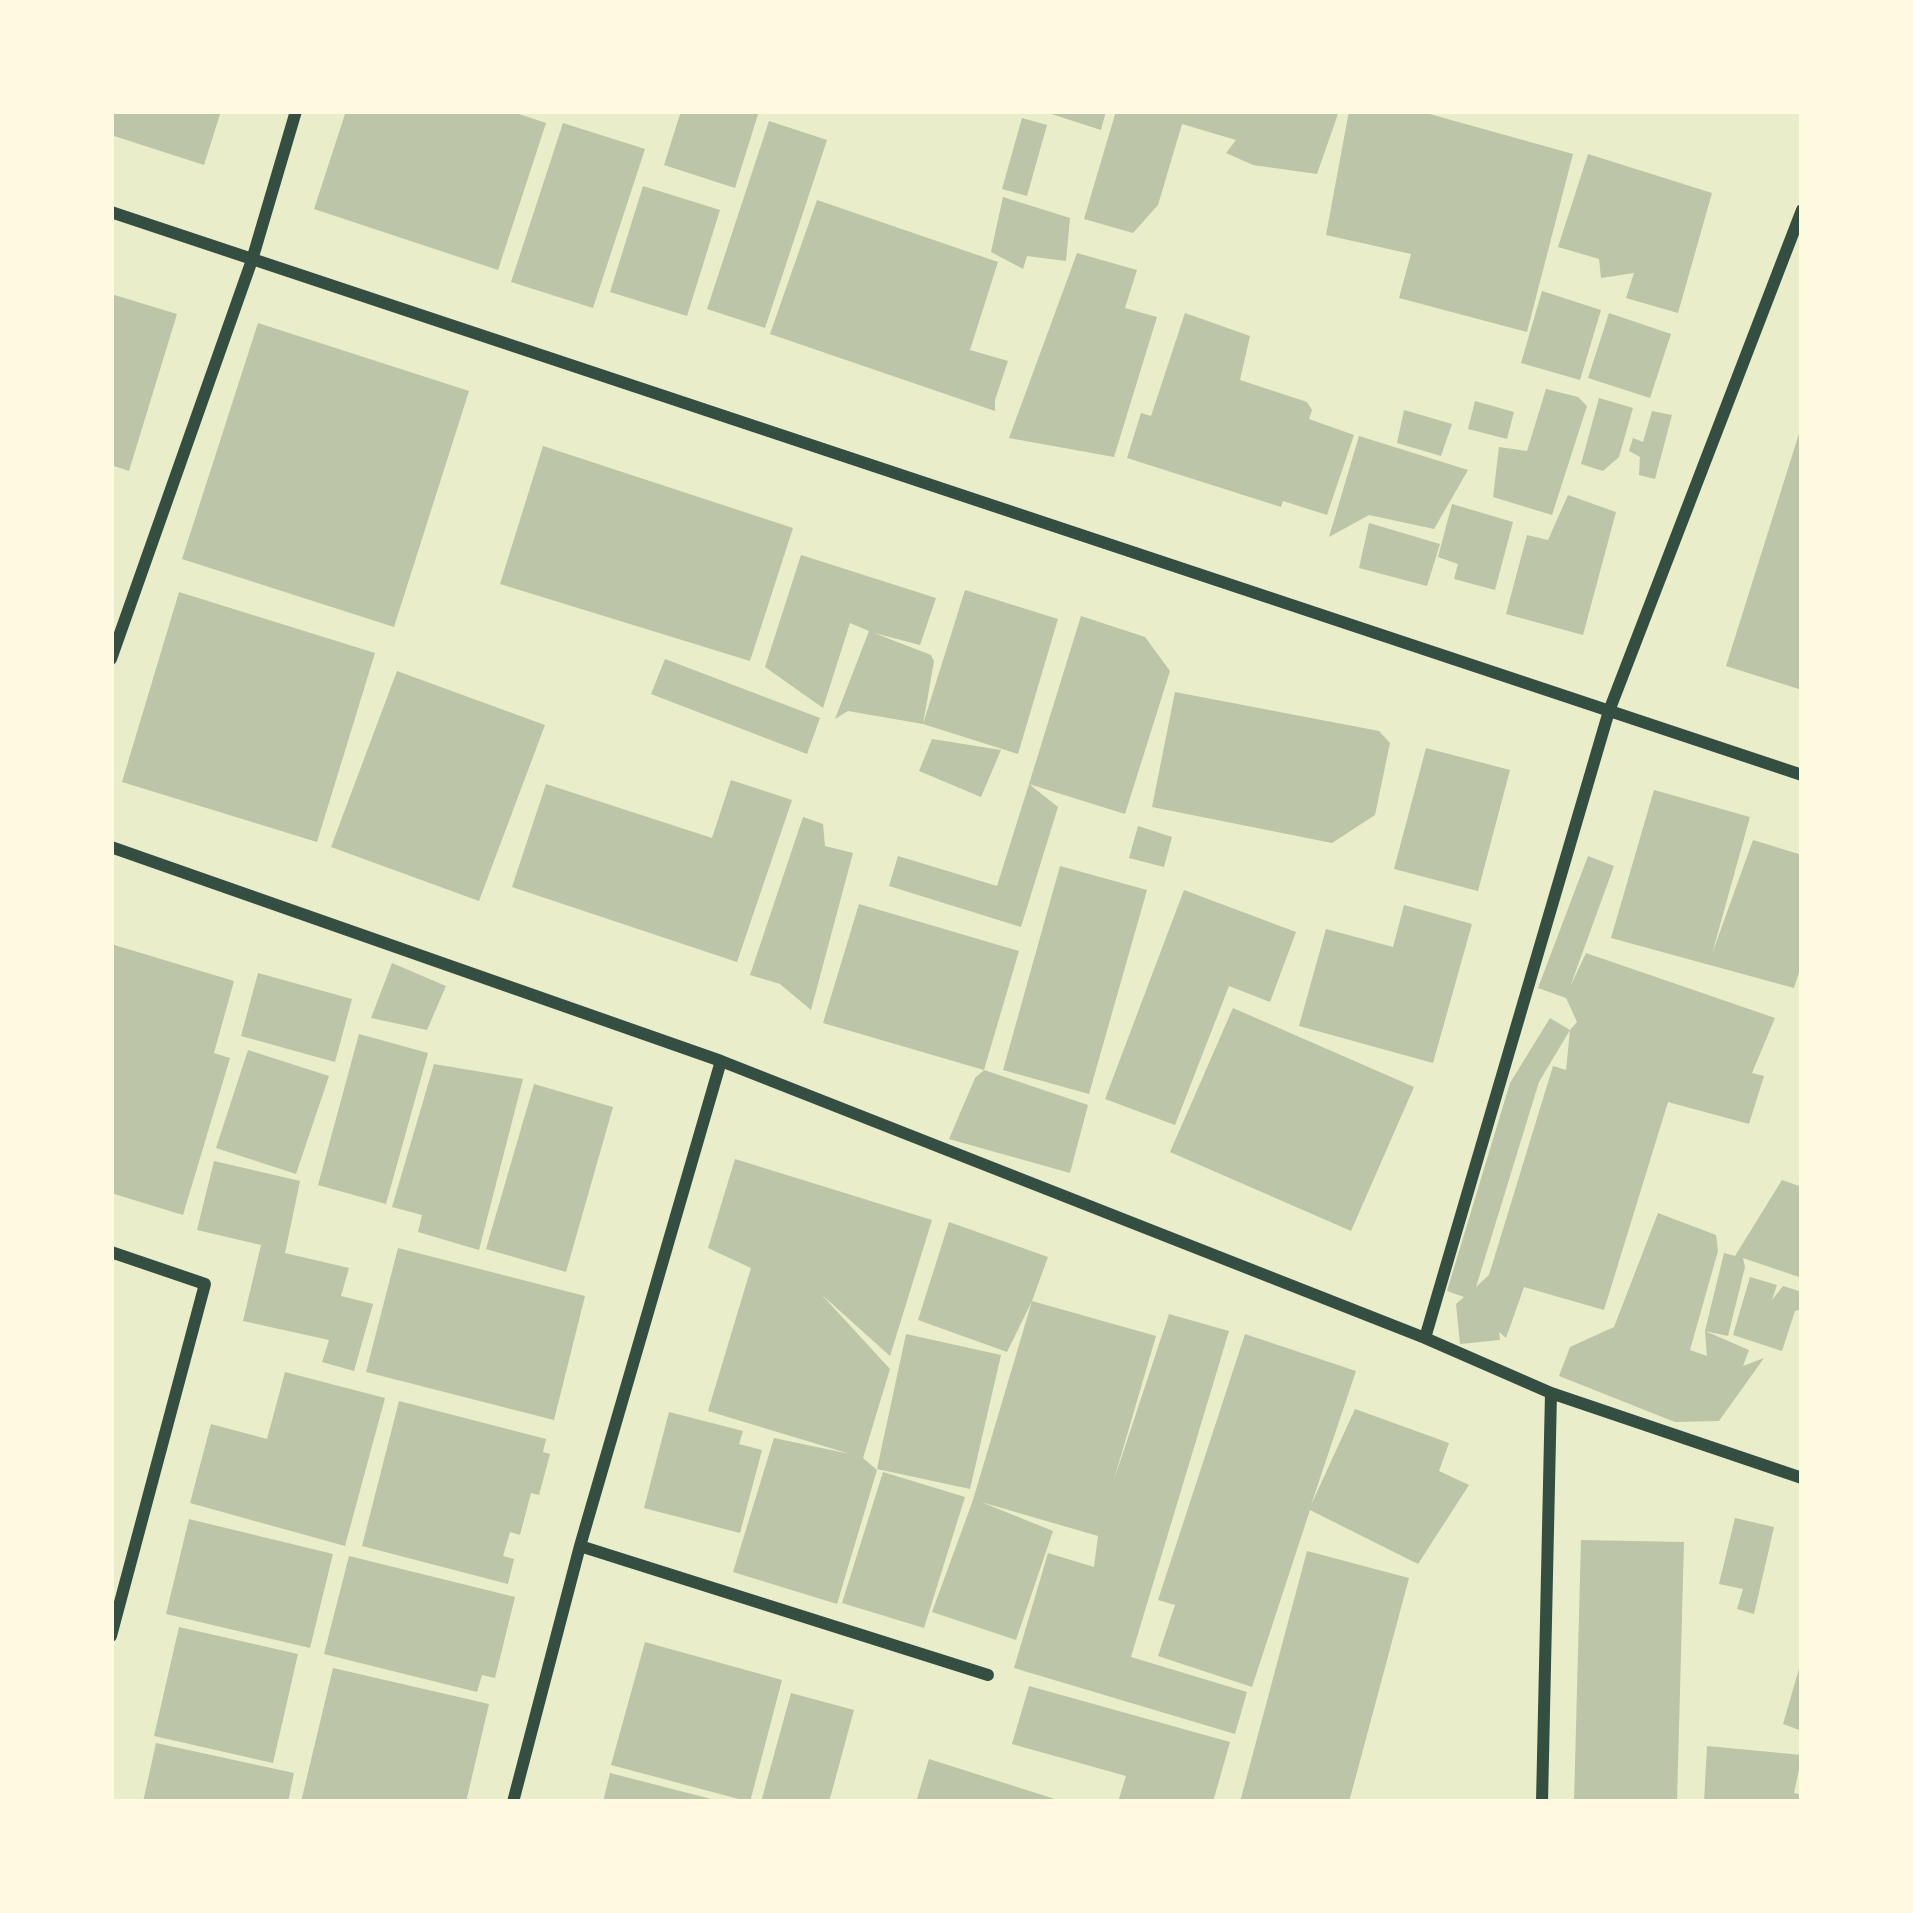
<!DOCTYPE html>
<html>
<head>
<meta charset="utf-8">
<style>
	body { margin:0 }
	#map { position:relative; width:1913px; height:1913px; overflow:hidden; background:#e9edc9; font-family:"Sofia Sans Condensed",sans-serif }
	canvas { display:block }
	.frame { position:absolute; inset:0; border:114px solid #fefae0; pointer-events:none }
</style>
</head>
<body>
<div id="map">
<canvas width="1913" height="1913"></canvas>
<div class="frame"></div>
</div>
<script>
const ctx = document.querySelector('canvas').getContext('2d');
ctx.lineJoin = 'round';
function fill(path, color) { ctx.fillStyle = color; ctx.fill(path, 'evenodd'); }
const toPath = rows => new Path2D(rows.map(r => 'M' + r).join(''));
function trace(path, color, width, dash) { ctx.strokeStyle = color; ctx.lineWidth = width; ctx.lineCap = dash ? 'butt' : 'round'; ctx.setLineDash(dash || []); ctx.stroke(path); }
fill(toPath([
	[111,111,221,111,204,165,111,135],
	[346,111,510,111,546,123,498,270,314,209],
	[681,111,759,111,735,188,664,165],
	[1042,111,1106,111,1101,130],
	[1116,111,1339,111,1317,174,1253,165,1226,153,1236,140,1182,124,1158,205,1133,233,1084,219],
	[1349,111,1419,111,1573,154,1527,332,1399,298,1411,254,1326,235],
	[1022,118,1047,125,1027,196,1002,189],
	[769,121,827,140,765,328,707,309],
	[563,123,645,149,593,308,511,282],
	[1588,154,1712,193,1678,313,1626,298,1634,273,1601,278,1599,259,1558,247],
	[643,186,720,210,687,316,610,292],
	[1003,197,1070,218,1066,261,1027,256,1023,269,991,252],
	[817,200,998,262,970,350,1008,361,995,400,995,411,770,334],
	[1077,253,1137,270,1125,308,1157,317,1114,457,1009,438],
	[1542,291,1601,310,1580,380,1521,363],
	[111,294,177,314,129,471,111,465],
	[1185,313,1250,336,1240,380,1307,402,1312,410,1309,419,1354,435,1327,515,1283,501,1281,507,1127,458,1141,413,1151,416],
	[1609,313,1671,334,1650,398,1588,378],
	[258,323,469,391,394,627,182,559],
	[1546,389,1578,397,1587,406,1552,515,1493,497,1499,447,1527,451],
	[1599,398,1633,408,1619,457,1603,471,1581,464],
	[1475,401,1514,412,1507,439,1468,429],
	[1404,410,1452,424,1441,456,1397,443],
	[1652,411,1672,415,1655,479,1639,475,1640,457,1629,451,1633,438,1643,442],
	[1802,424,1802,690,1726,666],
	[1359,436,1468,470,1434,529,1369,515,1329,537],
	[543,446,793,528,750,661,500,584],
	[1568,495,1616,512,1583,635,1506,614,1527,535,1548,540],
	[1452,504,1513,522,1495,590,1454,579,1458,564,1438,557],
	[1369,523,1440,544,1427,586,1359,568],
	[801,555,936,598,920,645,874,633,931,655,934,661,923,724,848,711,835,719,869,631,850,623,823,708,765,667],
	[965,590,1058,619,1018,754,923,724],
	[179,592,375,653,317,842,122,782],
	[1081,616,1145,637,1170,671,1125,814,1029,784],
	[665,659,820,718,807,754,651,694],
	[397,671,545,725,479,901,331,847],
	[1175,692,1379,731,1390,743,1375,815,1332,843,1152,807],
	[932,739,1001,750,981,797,919,771],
	[1426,748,1510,770,1478,891,1394,869],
	[731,780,792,800,737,962,512,887,546,784,712,838],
	[1029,784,1058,807,1021,927,889,886,898,856,997,886],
	[1654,790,1750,817,1712,954,1753,840,1802,855,1802,963,1794,988,1611,938],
	[803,817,823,824,825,846,853,853,811,1010,780,984,750,975],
	[1138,826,1172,837,1164,867,1129,858],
	[1588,856,1614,866,1570,987,1586,953,1775,1018,1752,1073,1764,1076,1749,1124,1668,1102,1604,1310,1524,1287,1506,1338,1499,1332,1500,1340,1460,1344,1456,1304,1464,1297,1447,1291,1510,1083,1550,1018,1570,1030,1539,1082,1476,1287,1489,1275,1553,1066,1566,1070,1570,1030,1577,1022,1566,998,1538,988],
	[1060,866,1147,890,1089,1094,1003,1070],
	[1184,890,1296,932,1270,1002,1229,986,1175,1125,1105,1099],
	[859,904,1019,951,984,1070,823,1023],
	[1404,905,1472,924,1433,1063,1299,1026,1326,929,1393,947],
	[111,944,234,981,214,1053,230,1058,183,1215,111,1193],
	[392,963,446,986,427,1030,371,1018],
	[258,973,352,999,335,1062,241,1036],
	[1233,1008,1414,1087,1351,1231,1170,1152],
	[359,1034,428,1053,386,1204,318,1185],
	[248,1050,329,1076,296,1174,216,1148],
	[434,1064,523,1079,479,1250,418,1232,422,1215,392,1207],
	[984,1070,1088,1105,1070,1173,949,1139,975,1078],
	[534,1084,613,1107,566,1272,486,1249],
	[735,1159,932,1220,890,1356,821,1294,890,1369,863,1458,877,1470,837,1604,733,1572,774,1438,850,1454,708,1411,751,1268,708,1248],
	[214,1161,300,1181,285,1253,349,1268,341,1296,373,1304,354,1371,322,1362,329,1340,243,1321,261,1245,197,1230],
	[1782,1180,1802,1187,1802,1278,1743,1258,1745,1267,1728,1336,1705,1331,1724,1253,1735,1256],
	[1658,1213,1716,1235,1718,1251,1690,1350,1707,1356,1705,1331,1749,1350,1743,1366,1764,1358,1719,1421,1675,1422,1559,1376,1570,1347,1614,1327],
	[949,1222,1048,1257,1032,1301,1156,1336,1113,1483,1169,1314,1229,1331,1131,1657,1247,1692,1235,1734,1014,1668,1048,1553,1094,1567,1098,1536,981,1502,1053,1531,1016,1640,932,1612,973,1500,1032,1301,1007,1352,918,1320],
	[398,1248,585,1296,554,1420,366,1372],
	[1750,1277,1777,1285,1772,1300,1783,1286,1802,1292,1802,1309,1795,1311,1782,1351,1733,1335],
	[906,1334,1001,1355,970,1489,877,1469],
	[1245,1334,1356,1371,1311,1505,1355,1409,1449,1443,1439,1471,1469,1485,1418,1564,1310,1510,1252,1687,1158,1656,1175,1605,1158,1600],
	[285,1372,385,1398,345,1546,190,1503,211,1424,267,1439],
	[399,1401,546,1439,543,1452,550,1454,539,1495,531,1493,520,1535,510,1532,503,1556,514,1559,508,1584,362,1546],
	[669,1412,743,1431,739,1444,762,1450,740,1533,644,1508],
	[883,1472,965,1497,924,1628,842,1603],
	[1735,1518,1774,1527,1754,1614,1737,1609,1743,1589,1719,1584],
	[189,1519,333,1554,310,1648,166,1614],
	[1581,1540,1684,1542,1677,1802,1574,1802],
	[1307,1551,1409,1578,1349,1802,1240,1802],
	[349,1556,515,1597,495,1678,482,1675,477,1692,324,1654],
	[179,1627,298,1654,273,1763,154,1736],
	[645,1642,782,1680,750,1802,611,1765],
	[1801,1662,1802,1662,1802,1731,1783,1724],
	[333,1668,489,1704,466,1802,301,1802],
	[1029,1686,1230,1742,1213,1802,1118,1802,1126,1776,1012,1744],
	[791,1693,854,1710,829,1802,761,1802],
	[156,1743,294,1773,288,1802,143,1802],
	[1707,1746,1802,1755,1794,1793,1802,1795,1802,1802,1704,1802],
	[929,1759,1061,1801,1061,1802,916,1802],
	[610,1773,715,1800,715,1802,603,1802]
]), '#bcc5a7');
trace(toPath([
	[111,212,1802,775],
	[111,659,252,260,296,111],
	[111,847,721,1061,1425,1338,1551,1393,1802,1478],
	[111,1252,205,1284,111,1636],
	[1425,1338,1609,711,1802,210],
	[580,1546,988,1675],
	[513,1802,580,1546,721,1061],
	[1542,1802,1551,1393]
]), '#344e41', 12);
</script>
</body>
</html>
